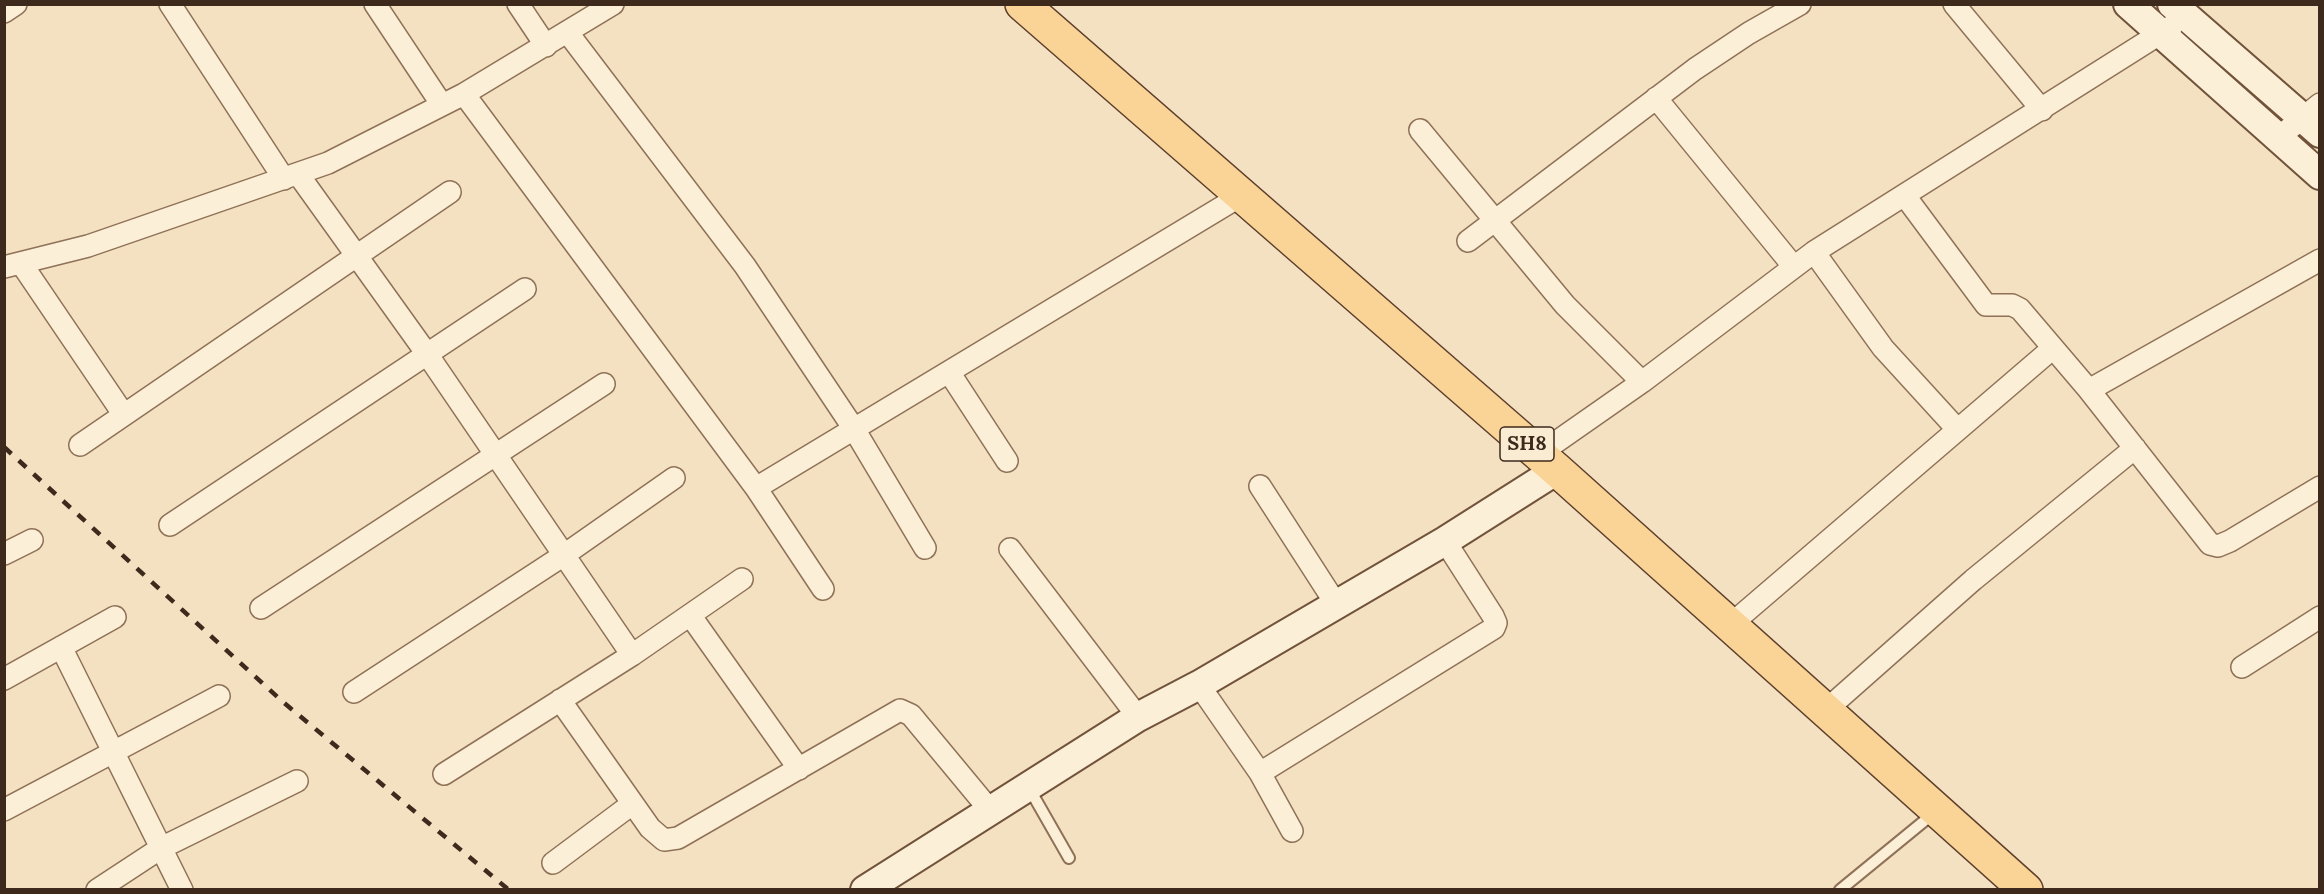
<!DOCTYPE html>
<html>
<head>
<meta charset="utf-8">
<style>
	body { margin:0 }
	#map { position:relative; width:2324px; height:894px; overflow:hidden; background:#f3e1c2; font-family:Lora,serif }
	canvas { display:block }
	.frame { position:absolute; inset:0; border:6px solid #3e2a1d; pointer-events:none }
</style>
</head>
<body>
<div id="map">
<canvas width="2324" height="894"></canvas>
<div class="frame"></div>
</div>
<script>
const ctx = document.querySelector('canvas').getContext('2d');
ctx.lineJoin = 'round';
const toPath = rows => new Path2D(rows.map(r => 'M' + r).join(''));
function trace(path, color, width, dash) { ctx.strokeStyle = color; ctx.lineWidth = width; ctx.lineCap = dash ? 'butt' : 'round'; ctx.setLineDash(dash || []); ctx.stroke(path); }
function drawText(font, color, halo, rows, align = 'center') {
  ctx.font = font + ' Lora,serif'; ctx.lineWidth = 4.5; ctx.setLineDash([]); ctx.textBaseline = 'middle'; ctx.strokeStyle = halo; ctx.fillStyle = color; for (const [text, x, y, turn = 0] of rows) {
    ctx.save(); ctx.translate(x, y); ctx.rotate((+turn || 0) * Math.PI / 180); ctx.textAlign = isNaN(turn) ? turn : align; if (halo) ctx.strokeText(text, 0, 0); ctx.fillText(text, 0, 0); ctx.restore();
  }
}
const lane = toPath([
	[1029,788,1069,858],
	[1840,890,1934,813]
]);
const street = toPath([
	[170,4,284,179],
	[375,4,442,105],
	[518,4,546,46],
	[1954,4,2042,110],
	[4,12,16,4],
	[568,33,745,266,854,429,925,548],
	[464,94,756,488,823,589],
	[1656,98,1794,267],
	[1420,130,1565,305,1642,382],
	[2279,137,2320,104],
	[298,174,427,354,632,655],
	[1905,196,1986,305,2012,305,2020,309,2089,390,2210,544,2218,546,2230,541,2320,487],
	[1468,241,1695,69,1749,33,1800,4],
	[1814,252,1883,348,1957,429],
	[21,263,124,415],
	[4,267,88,246,328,163,464,94,613,4],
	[949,372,1007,461],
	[2089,390,2320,260],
	[80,445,450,192],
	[1539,454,1642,382,1814,252,2172,26],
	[1260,486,1336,604],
	[756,488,1242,195],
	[170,525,525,289],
	[1010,549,1138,717],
	[4,554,32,540],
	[261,608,604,384],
	[690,615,799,769],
	[1729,626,2053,348],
	[61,647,182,890],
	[2242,667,2320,617],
	[4,679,115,617],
	[1199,685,1260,773,1292,831],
	[354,692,564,555,674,478],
	[560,700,650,828,664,840,678,838,900,710,911,715,989,809],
	[1826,710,1973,580,2135,448],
	[1260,773,1494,628,1496,623,1493,616,1445,541],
	[444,774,632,655,742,579],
	[4,810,219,696],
	[553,863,632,804],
	[97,890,161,848,297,781]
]);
const secondary = toPath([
	[2128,4,2320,175],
	[2172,4,2320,133],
	[865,890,1138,717,1199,685,1445,541,1557,470]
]);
const primary = toPath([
	[1022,4,1557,470,2026,890]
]);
trace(lane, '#8f7157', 14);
trace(street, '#8f7157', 24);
trace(secondary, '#71523a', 32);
trace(primary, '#5d3f2c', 36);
trace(lane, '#fcefd7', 10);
trace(street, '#fcefd7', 21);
trace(secondary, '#fcefd7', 28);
trace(primary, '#fad497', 33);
trace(toPath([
	[4,447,283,702,509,890]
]), '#3e2a1d', 4.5, [10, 10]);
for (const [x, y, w] of [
	[1527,444,54]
]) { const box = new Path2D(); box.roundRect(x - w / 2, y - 17, w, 34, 4.5); ctx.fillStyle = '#f9ecd3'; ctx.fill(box); trace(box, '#3e2a1d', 1.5); }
drawText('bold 20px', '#3e2a1d', null, [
	["SH8",1527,444]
]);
</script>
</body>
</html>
